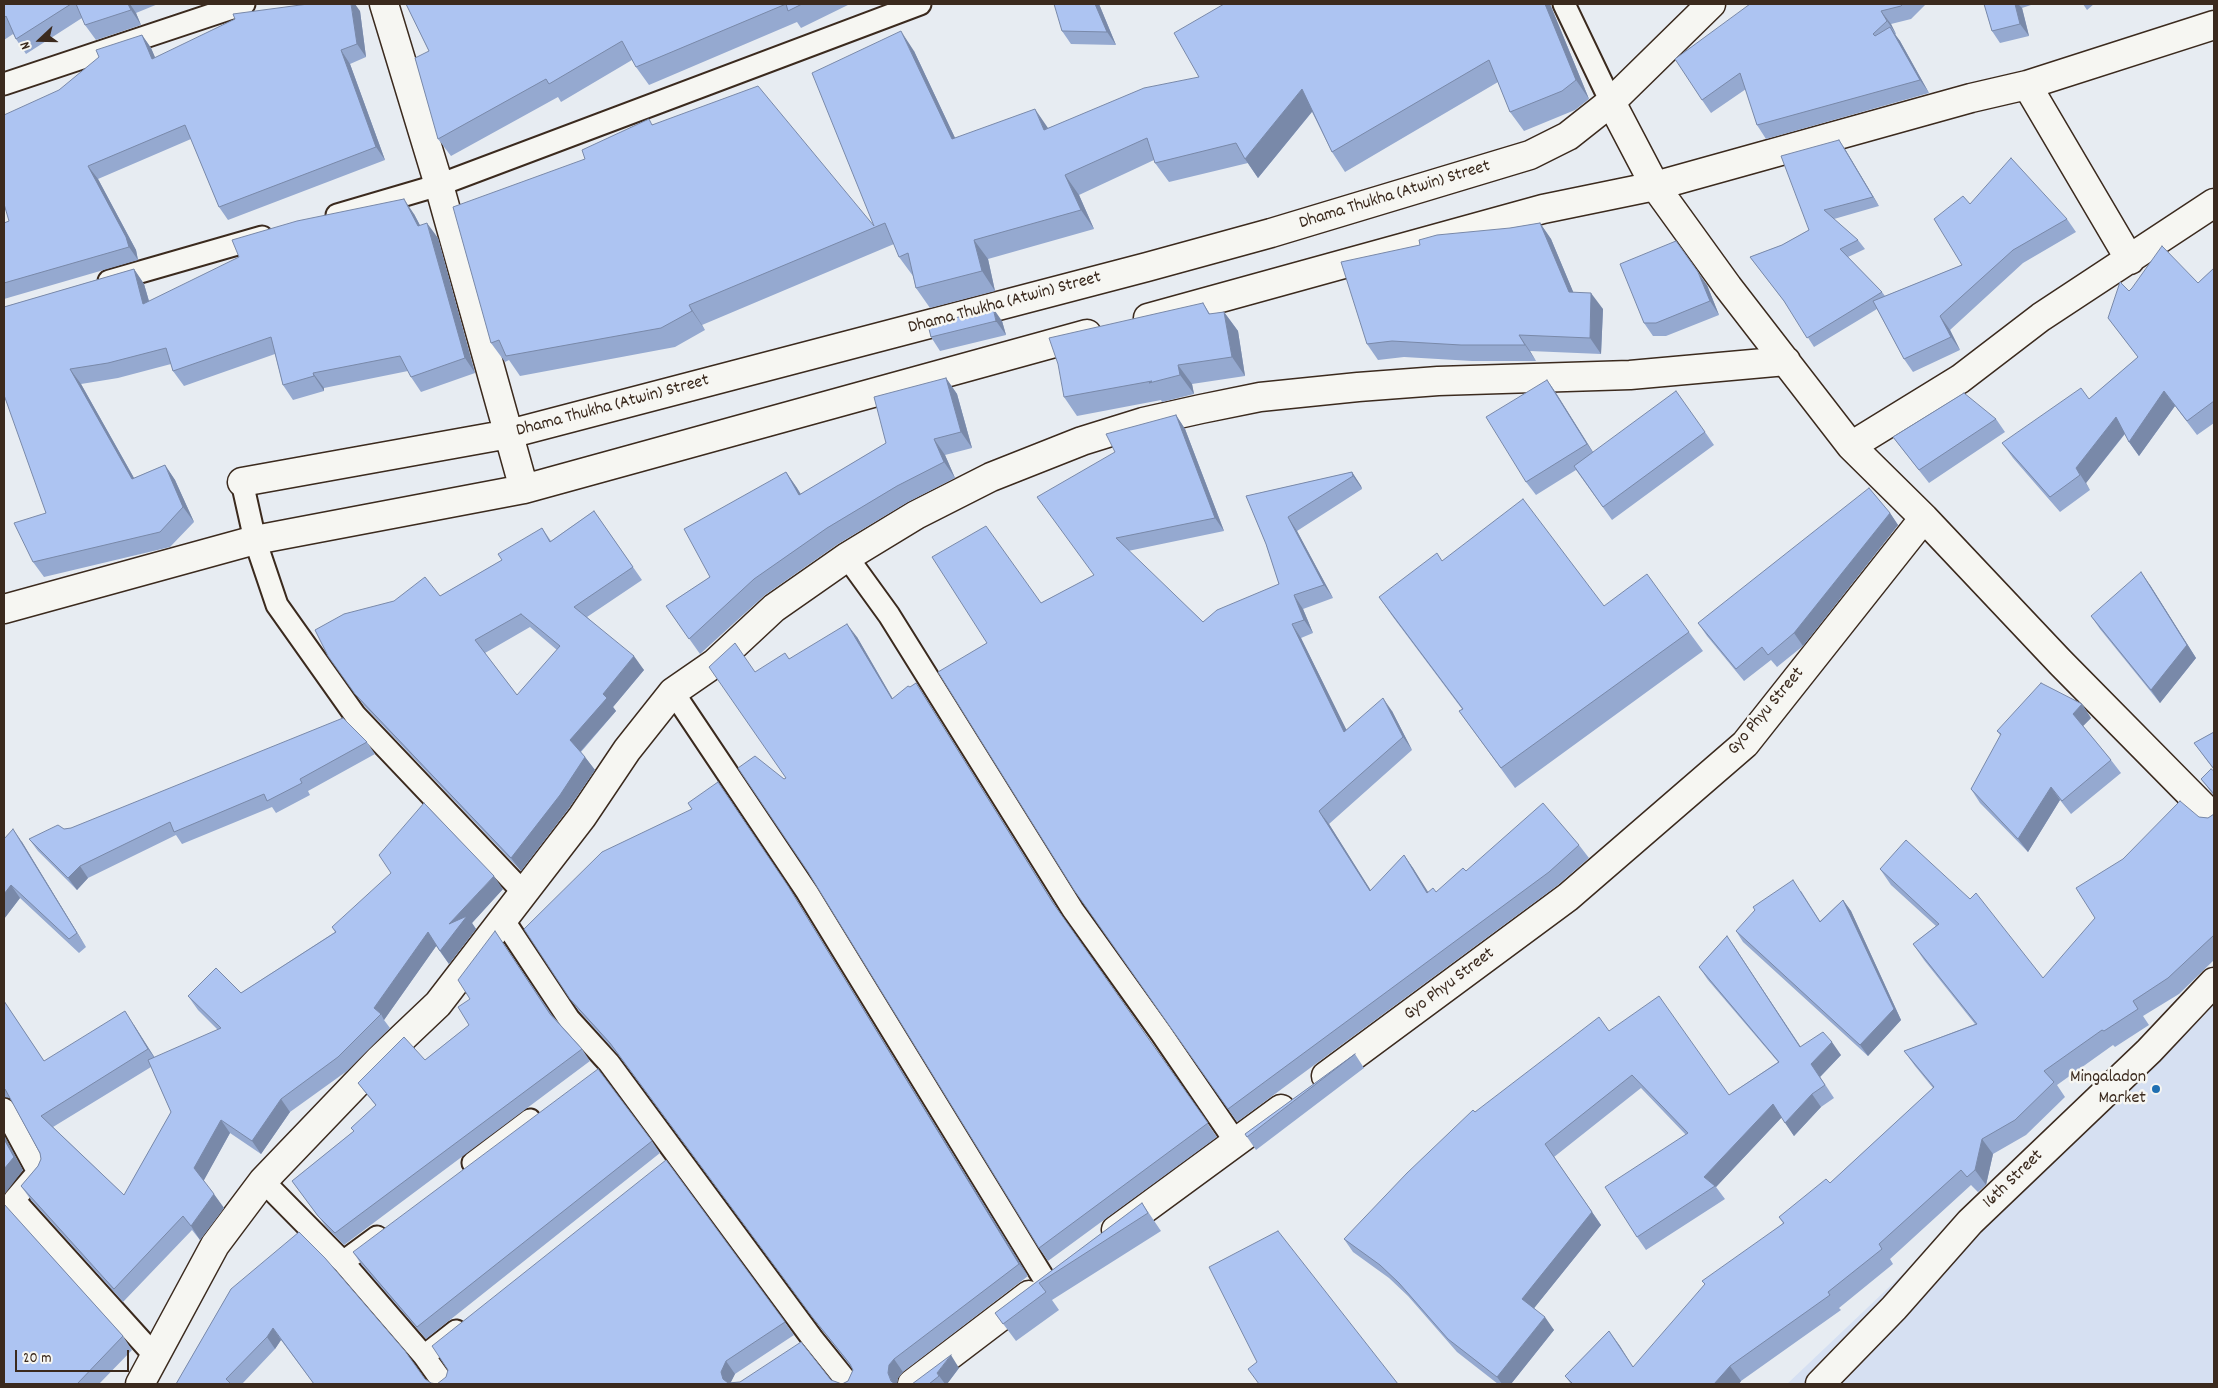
<!DOCTYPE html>
<html>
<head>
<meta charset="utf-8">
<style>
	body { margin:0 }
	#map { position:relative; width:2218px; height:1388px; overflow:hidden; background:#e7ecf2; font-family:Dekko,sans-serif }
	canvas { display:block }
	.frame { position:absolute; inset:0; border:5px solid #3b2a1e; pointer-events:none }
	.north { position:absolute; left:15px; top:15px; width:50px; height:50px; -webkit-text-stroke:4px #f6f6f2; paint-order:stroke; rotate:249deg; font-size:14px; font-weight:700; line-height:20px; text-align:center; color:#3b2a1e }
	.north::after { content:''; display:block; margin:auto; width:18px; height:22px; background:#3b2a1e; clip-path:polygon(50% 0,100% 100%,50% 72%,0 100%) }
	.scale { position:absolute; left:15px; top:1350px; width:114px; height:22px; box-sizing:border-box; border:2px solid #3b2a1e; border-top:0; padding-left:6px; font-size:15px; line-height:18px; white-space:nowrap; color:#3b2a1e; -webkit-text-stroke:4px #f6f6f2; paint-order:stroke }
</style>
</head>
<body>
<div id="map">
<canvas width="2218" height="1388"></canvas>
<div class="frame"></div>
<div class="north">N</div>
<div class="scale">20 m</div>
</div>
<script>
const ctx = document.querySelector('canvas').getContext('2d');
ctx.lineJoin = 'round';
function fill(path, color) { ctx.fillStyle = color; ctx.fill(path, 'evenodd'); }
const toPath = rows => new Path2D(rows.map(r => 'M' + r).join(''));
function trace(path, color, width, dash) { ctx.strokeStyle = color; ctx.lineWidth = width; ctx.lineCap = dash ? 'butt' : 'round'; ctx.setLineDash(dash || []); ctx.stroke(path); }
function drawText(font, color, halo, rows, align = 'center') {
  ctx.font = font + ' Dekko,sans-serif'; ctx.lineWidth = 5; ctx.setLineDash([]); ctx.textBaseline = 'middle'; ctx.strokeStyle = halo; ctx.fillStyle = color; for (const [text, x, y, turn = 0] of rows) {
    ctx.save(); ctx.translate(x, y); ctx.rotate((+turn || 0) * Math.PI / 180); ctx.textAlign = isNaN(turn) ? turn : align; if (halo) ctx.strokeText(text, 0, 0); ctx.fillText(text, 0, 0); ctx.restore();
  }
}
fill(toPath([
	[2214,980,2214,1384,1787,1384,1983,1198]
]), '#d6e0f2');
const service = toPath([
	[1564,4,1611,102],
	[4,84,244,4],
	[337,215,439,185,920,4],
	[109,281,262,237],
	[242,482,255,540,277,605,355,715,524,893],
	[847,557,889,615,1073,910,1161,1033,1235,1141],
	[673,692,807,892,1046,1282],
	[504,921,569,1019,609,1063,812,1338,849,1384],
	[4,1109,38,1172,14,1200,155,1356],
	[473,1163,530,1120],
	[263,1181,343,1262,424,1356,444,1384],
	[343,1262,377,1237],
	[424,1356,456,1331]
]);
const minor = toPath([
	[384,4,439,185,524,489],
	[2027,85,2214,25],
	[1611,102,1655,186,1728,287,1851,446,1924,518,2060,662,2214,818],
	[1148,318,1543,209,1655,186,1971,98,2027,85,2130,260],
	[1851,446,1960,379,2041,317,2214,203],
	[242,482,509,434,1147,267,1271,233,1530,155,1568,136,1611,102,1711,4],
	[4,609,255,540,524,489,1087,334],
	[1326,1076,1568,897,1745,744,1924,518],
	[1116,1230,1281,1109],
	[140,1384,215,1245,263,1181,379,1060,438,1004,582,817,627,750,673,692,715,663,774,608,847,557,916,515,991,477,1082,441,1143,422,1201,409,1260,397,1358,387,1438,381,1630,375,1786,361],
	[912,1384,1029,1295],
	[1820,1384,1894,1308,1970,1222,2149,1051,2214,982]
]);
trace(service, '#3b2a1e', 25);
trace(minor, '#3b2a1e', 31);
trace(service, '#f6f6f2', 21);
trace(minor, '#f6f6f2', 28);
fill(toPath([
	[4,4,158,4,136,13,141,25,96,40,85,25,82,18,26,54,16,39,13,34,4,40],
	[406,4,850,4,801,28,797,22,649,85,636,67,632,60,561,102,558,97,451,156,438,139,429,51],
	[1099,4,1116,45,1071,44,1062,31],
	[1224,4,1550,4,1589,99,1575,110,1524,131,1510,112,1498,82,1345,172,1332,152,1312,112,1258,178,1248,163,1169,182,1155,163,1154,160,1079,195,1094,229,988,259,995,291,930,308,916,288,913,276,899,257,894,244,702,325,705,330,675,347,520,376,509,360,505,362,491,343,585,159,653,124,874,226,914,51,955,138,1048,128,1199,77],
	[1750,4,1926,4,1911,19,1891,24,1896,34,1895,35,1900,41,1929,93,1766,139,1757,125,1746,89,1711,113,1702,100],
	[1984,4,2034,4,2022,8,2029,36,2000,43,1992,31],
	[2083,4,2094,4,2087,10],
	[360,11,366,57,350,64,385,160,228,220,219,207,191,139,98,179,136,250,138,260,4,299,4,223,9,221,59,90,142,35,151,48,155,58],
	[1845,149,1879,206,1834,219,1858,240,1865,249,1848,257,1882,292,1885,296,1962,265,1970,204,2067,219,2076,232,2023,263,1950,330,1960,350,1913,372,1904,359,1877,309,1814,347,1787,305,1750,257,1782,245,1809,230],
	[414,214,420,225,438,238,475,373,421,392,411,377,408,371,324,388,324,391,293,400,283,385,275,354,184,386,173,371,171,364,118,378,81,384,134,478,165,465,175,480,194,522,170,547,44,577,33,562,46,513,4,307,134,269,144,284,149,301],
	[1540,223,1551,239,1573,292,1603,309,1601,354,1530,351,1536,361,1472,361,1404,357,1378,360,1367,344,1510,228],
	[2214,268,2214,423,2197,435,2175,406,2139,456,2129,442,2125,434,2086,483,2090,490,2060,512,2013,458,2002,443,2089,399,2138,357,2108,318,2129,291,2198,283],
	[1707,285,1719,315,1666,336,1653,336,1644,323],
	[1203,303,1210,314,1224,312,1238,331,1245,376,1192,384,1194,394,1162,402,1161,400,1077,416,1064,397],
	[1002,321,1006,335,940,351,931,337,928,325],
	[946,378,957,394,972,448,945,455,955,478,908,502,838,544,765,595,700,654,666,606,710,577,786,472,801,494,886,443],
	[1547,380,1556,393,1593,452,1705,432,1714,445,1612,520,1576,470,1536,495,1526,482],
	[1176,415,1185,429,1224,531,1128,551,1203,622,1279,584,1266,544,1246,496,1352,472,1361,486,1362,489,1297,531,1333,598,1303,609,1313,633,1301,638,1346,730,1392,711,1412,750,1329,824,1371,891,1404,855,1413,868,1428,893,1436,892,1466,871,1579,845,1589,858,1558,885,1237,1122,1074,890,987,643,1041,603,1093,576],
	[1996,419,2005,432,1929,483,1903,450,1893,437],
	[594,511,642,580,587,617,644,670,613,707,616,711,581,752,595,770,569,808,521,871,365,707,328,656,440,596,502,560,542,528,551,541],
	[530,627,557,650,517,695,485,653],
	[1890,513,1898,525,1803,646,1777,667,1771,660,1744,681,1707,636,1698,623],
	[1442,561,1604,606,1689,632,1703,651,1515,788,1459,711,1462,709,1393,617,1379,597],
	[2150,585,2196,658,2160,703,2100,629,2091,616],
	[857,637,893,699,916,683,925,697,1062,916,1217,1137,1048,1261,1039,1248,784,779,786,778,789,659],
	[2082,704,2091,718,2083,726,2111,760,2121,773,2071,814,2060,800,2028,852,1980,803,1971,789,2001,736,1997,731],
	[2214,732,2214,770,2194,743],
	[367,742,375,754,308,791,310,795,276,813,272,807,182,844,176,835,88,878,77,890,38,851,29,839,64,829,71,828],
	[2214,771,2214,796,2201,779],
	[727,795,796,899,1028,1276,903,1372,898,1378,897,1384,314,1384,281,1340,275,1349,242,1384,176,1384,231,1289,425,1379,431,1383,437,1384,785,1322,794,1335,735,1374,730,1383,831,1380,842,1384,848,1381,853,1370,851,1367,822,1330,619,1056,579,1011,570,999],
	[2214,814,2214,960,2179,994,2143,1016,2149,1025,2115,1047,2113,1045,2057,1085,2065,1097,2026,1135,1993,1154,1986,1185,1978,1192,1971,1185,1890,1259,1893,1264,1839,1308,1841,1310,1741,1381,1739,1384,1571,1384,1565,1376,1609,1331,1633,1367,1783,1223,1779,1217,1830,1183,1933,1088,1915,1066,1904,1051,1975,1024,1924,960,1913,944,1936,926,1891,885,1880,869,2043,978,2199,817,2208,818],
	[4,839,22,842,86,947,79,953,20,898,4,919],
	[503,889,472,923,476,929,449,964,436,946,384,1020,390,1028,347,1071,290,1112,261,1154,230,1133,203,1181,224,1208,200,1240,192,1230,123,1302,31,1200,21,1186,38,1166,41,1159,40,1153,10,1098,4,1097,4,1001,44,1061,134,1025,155,1058,218,1030,198,1010,188,996,241,993,335,932,332,927],
	[151,1067,171,1112,124,1195,53,1127],
	[1801,891,1820,921,1843,900,1851,911,1901,1020,1868,1056,1743,942,1736,931],
	[495,931,552,1015,582,1049,590,1061,344,1245,327,1228,292,1181,354,1131,351,1128,376,1106,358,1083,425,1060,469,1025,470,999],
	[1727,936,1801,1047,1841,1055,1820,1077,1834,1098,1821,1107,1794,1136,1782,1117,1716,1187,1725,1199,1646,1250,1637,1237,1686,1135,1641,1088,1554,1157,1601,1225,1534,1308,1554,1330,1511,1384,1498,1384,1457,1352,1408,1296,1389,1278,1353,1252,1344,1239,1475,1112,1609,1031,1729,1095,1778,1062,1708,980,1699,967],
	[1355,1054,1364,1068,1256,1150,1245,1134],
	[652,1141,660,1153,426,1339,361,1264,353,1252],
	[1142,1203,1161,1231,1052,1300,1059,1310,1016,1341,995,1313],
	[123,1336,132,1350,99,1384,4,1384],
	[959,1368,947,1384,912,1384]
]), '#95a9d0');
fill(toPath([
	[128,4,130,4,136,13,141,25,131,10],
	[351,4,355,4,360,11,366,57,357,44],
	[1095,4,1099,4,1116,45,1107,32],
	[1545,4,1550,4,1589,99,1576,80],
	[2015,4,2018,4,2022,8,2029,36,2020,24],
	[1881,11,1891,24,1896,34,1887,21],
	[1890,27,1900,41,1929,93,1920,80],
	[901,31,914,51,965,159,952,139],
	[142,35,151,48,162,73,152,59],
	[341,50,350,64,385,160,376,147],
	[1302,89,1315,108,1258,178,1245,159],
	[1035,109,1048,128,1044,130],
	[1839,140,1845,149,1879,206,1873,197],
	[88,166,98,179,136,250,138,260,129,247],
	[1065,175,1079,195,1094,229,1081,210],
	[404,199,414,214,428,241,418,226],
	[427,223,438,238,475,373,465,358],
	[1540,223,1551,239,1580,308,1569,292],
	[974,240,988,259,995,291,982,271],
	[134,269,144,284,154,319,143,304],
	[1698,272,1707,285,1719,315,1710,301],
	[1591,293,1603,309,1601,354,1590,338],
	[689,305,702,325,705,330,692,311],
	[993,308,1002,321,1006,335,996,321],
	[1224,312,1238,331,1245,376,1232,357],
	[1940,316,1950,330,1960,350,1951,337],
	[1519,335,1530,351,1536,361,1525,345],
	[1178,365,1192,384,1194,394,1180,375],
	[70,369,81,384,143,494,132,479],
	[313,373,324,388,324,391,314,376],
	[946,378,957,394,972,448,961,432],
	[1547,380,1556,393,1596,457,1587,444],
	[2164,391,2175,406,2139,456,2129,442],
	[1176,415,1185,429,1224,531,1215,518],
	[2116,417,2126,432,2086,483,2090,490,2076,468],
	[934,439,945,455,955,478,944,462],
	[165,465,175,480,194,522,183,507],
	[786,472,797,488,810,511,799,495],
	[1352,472,1361,486,1362,489,1353,476],
	[1890,513,1898,525,1803,646,1794,633],
	[1288,517,1297,531,1333,598,1324,585],
	[2141,572,2150,585,2196,658,2160,703,2151,690],
	[1294,595,1303,609,1313,633,1304,620],
	[847,624,857,637,901,713,892,699],
	[1292,624,1301,638,1354,745,1344,732],
	[634,656,644,670,613,707,616,711,579,753,570,740,603,694],
	[916,683,925,697,1062,917,1053,903],
	[1383,698,1392,711,1412,750,1403,737],
	[2082,704,2091,718,2082,727,2073,714],
	[585,757,595,770,569,808,521,871,511,858],
	[2051,787,2060,800,2028,852,2018,839],
	[727,795,796,899,1028,1276,1019,1264],
	[1319,811,1329,824,1380,905,1370,891],
	[13,829,22,842,86,947,77,933],
	[1404,855,1413,868,1437,906,1427,893],
	[80,866,88,878,77,890,68,878],
	[494,876,503,889,472,923,476,929,449,964,440,951,449,924],
	[11,885,20,898,4,919,4,894],
	[1843,900,1851,911,1901,1020,1868,1056,1860,1045],
	[428,932,437,945,384,1020,381,1014,374,1008],
	[1727,936,1736,949,1809,1060,1800,1047],
	[125,1011,134,1025,158,1063,148,1049],
	[1832,1042,1841,1055,1820,1077,1834,1098,1811,1064],
	[1812,1094,1821,1107,1794,1136,1785,1123],
	[281,1099,290,1112,261,1154,252,1141],
	[1773,1104,1782,1117,1716,1187,1704,1177],
	[221,1120,230,1133,203,1182,194,1168],
	[4,1135,23,1170,4,1195],
	[1982,1139,1993,1154,1986,1185,1975,1170],
	[1545,1144,1601,1225,1531,1312,1522,1299],
	[214,1194,224,1208,200,1240,191,1226],
	[1545,1317,1554,1330,1511,1384,1502,1384,1497,1377],
	[273,1328,281,1340,275,1349,267,1337],
	[1609,1331,1620,1346,1643,1383,1633,1367],
	[951,1355,959,1368,947,1384,945,1384,937,1373],
	[894,1359,903,1372,898,1378,897,1384,893,1384,888,1373,889,1365],
	[726,1361,735,1374,730,1384,723,1379,721,1372],
	[1730,1366,1741,1381,1739,1384,1714,1384]
]), '#7989a9');
const building = toPath([
	[4,4,71,4,16,39,6,16,4,18,4,4],
	[76,4,128,4,131,10,85,25,76,4],
	[308,4,351,4,357,44,341,50,376,147,219,207,185,125,88,166,126,237,129,247,4,283,4,223,9,221,4,204,4,115,59,90,99,57,96,50,142,35,152,59,235,19,233,14,308,4],
	[406,4,802,4,788,11,786,4,636,67,622,41,549,84,546,79,438,139,415,58,429,51,406,4],
	[1054,4,1095,4,1107,32,1062,31,1054,4],
	[1224,4,1545,4,1576,80,1562,91,1510,112,1489,60,1332,152,1302,89,1245,159,1236,143,1155,163,1147,138,1065,175,1081,210,974,240,982,271,916,288,908,253,899,257,885,223,689,305,692,311,661,328,506,356,499,340,491,343,453,207,585,159,582,150,649,119,652,125,758,86,874,226,812,73,901,31,952,139,1035,109,1044,130,1144,88,1199,77,1174,33,1224,4],
	[1750,4,1903,4,1901,6,1881,11,1887,21,1873,34,1875,36,1890,27,1920,80,1757,125,1740,73,1702,100,1675,59,1750,4],
	[1984,4,2015,4,2020,24,1992,31,1984,4],
	[1839,140,1873,197,1824,210,1858,240,1840,249,1882,292,1807,338,1784,301,1750,257,1782,245,1809,230,1781,156,1839,140],
	[2011,158,2067,219,2013,250,1940,316,1951,337,1904,359,1873,301,1962,265,1934,219,1963,196,1970,204,2011,158],
	[404,199,418,226,427,223,465,358,411,377,400,356,313,373,314,376,283,385,271,337,173,371,166,348,108,363,70,369,132,479,165,465,183,507,160,532,33,562,14,523,46,513,4,395,4,307,134,269,143,304,239,257,232,240,297,221,404,199],
	[1540,223,1569,292,1591,293,1590,338,1519,335,1525,345,1461,345,1392,341,1367,344,1341,262,1420,245,1419,240,1437,235,1510,228,1540,223],
	[1676,241,1698,272,1710,301,1656,323,1644,323,1620,264,1676,241],
	[2162,246,2198,283,2214,268,2214,401,2187,421,2164,391,2129,442,2116,417,2076,468,2080,475,2050,497,2002,443,2081,388,2089,399,2138,357,2108,318,2120,282,2129,291,2132,288,2162,246],
	[1203,303,1209,314,1224,312,1232,357,1178,365,1180,375,1149,383,1152,381,1064,397,1058,364,1049,338,1203,303],
	[993,308,996,321,931,337,928,325,993,308],
	[946,378,961,432,934,439,944,462,897,486,827,528,754,579,689,639,666,606,710,577,684,529,786,472,799,495,886,443,874,397,946,378],
	[1547,380,1587,444,1526,482,1486,417,1547,380],
	[1676,391,1705,432,1603,507,1574,466,1676,391],
	[1964,393,1996,419,1919,470,1893,437,1964,393],
	[1176,415,1215,518,1116,538,1203,622,1217,610,1279,584,1266,544,1246,496,1352,472,1353,476,1288,517,1324,585,1294,595,1304,620,1292,624,1344,732,1383,698,1403,737,1319,811,1370,891,1404,855,1427,893,1433,888,1436,892,1463,868,1466,871,1543,803,1579,845,1549,872,1228,1109,1074,890,938,672,987,643,932,557,986,526,1041,603,1094,575,1037,497,1115,452,1106,434,1176,415],
	[1869,488,1890,513,1794,633,1768,655,1762,647,1736,669,1698,623,1869,488],
	[1523,499,1604,606,1647,574,1689,632,1501,768,1459,711,1463,709,1379,597,1437,553,1442,561,1523,499],
	[594,511,633,567,574,607,634,656,603,694,607,698,570,740,585,757,560,795,511,858,355,694,328,656,315,630,344,614,394,601,425,577,440,596,502,560,498,554,542,528,550,542,594,511],
	[521,614,560,646,517,695,475,640,521,614],
	[2141,572,2187,645,2151,690,2091,616,2141,572],
	[847,624,892,699,908,686,910,687,916,683,1053,903,1208,1123,1039,1248,808,872,738,768,755,756,784,779,786,778,709,667,735,643,755,672,785,653,789,659,847,624],
	[2041,683,2082,704,2073,714,2111,760,2062,801,2051,787,2018,839,1971,789,2001,734,1997,731,2041,683],
	[343,718,367,742,300,779,302,783,267,801,264,794,174,832,170,822,80,866,68,878,29,839,58,825,64,829,71,828,343,718],
	[2214,732,2214,769,2194,743,2214,732],
	[2211,769,2214,771,2214,794,2201,779,2211,769],
	[718,782,788,886,1019,1264,894,1359,889,1365,888,1373,891,1381,895,1384,314,1384,273,1328,267,1337,226,1379,231,1384,176,1384,231,1289,299,1232,325,1258,405,1351,425,1379,431,1383,437,1384,446,1377,448,1370,432,1346,666,1160,785,1322,726,1361,721,1372,723,1379,728,1383,740,1382,801,1342,831,1380,842,1384,848,1381,853,1370,850,1364,813,1318,610,1043,570,999,524,929,602,852,692,809,688,803,718,782],
	[2180,801,2199,817,2208,818,2214,814,2214,935,2168,978,2133,1001,2138,1009,2104,1031,2102,1030,2044,1071,2054,1082,2015,1120,1982,1139,1975,1170,1967,1177,1961,1170,1879,1244,1882,1249,1828,1292,1830,1295,1730,1366,1714,1384,1573,1384,1565,1376,1609,1331,1633,1367,1705,1284,1702,1281,1784,1223,1779,1217,1826,1179,1830,1183,1934,1087,1904,1051,1977,1024,1913,944,1939,924,1880,869,1906,840,1970,899,1976,893,2043,978,2095,918,2076,888,2123,859,2180,801],
	[424,803,494,876,449,924,467,916,440,951,428,932,374,1008,381,1014,338,1057,281,1099,252,1141,221,1120,194,1168,214,1194,191,1226,183,1216,114,1289,21,1186,38,1166,41,1159,40,1153,5,1089,4,1088,4,1001,44,1061,125,1011,148,1049,41,1116,124,1195,171,1112,148,1060,221,1028,188,996,216,968,241,993,336,932,332,927,391,873,379,855,424,803],
	[13,829,77,933,69,939,11,885,4,894,4,839,13,829],
	[1793,880,1820,922,1843,900,1894,1009,1860,1045,1736,931,1755,910,1753,907,1793,880],
	[495,931,550,1014,582,1049,335,1233,318,1216,292,1181,354,1131,351,1128,376,1105,358,1083,404,1037,425,1060,469,1025,458,1007,470,999,458,980,495,931],
	[1727,936,1800,1047,1823,1032,1832,1042,1811,1064,1825,1085,1812,1094,1785,1123,1773,1104,1704,1177,1715,1186,1637,1237,1605,1187,1688,1133,1632,1075,1545,1144,1592,1212,1522,1299,1545,1317,1497,1377,1448,1339,1399,1283,1380,1265,1344,1239,1407,1173,1473,1110,1475,1112,1599,1017,1609,1031,1659,996,1729,1095,1779,1062,1699,967,1727,936],
	[1355,1054,1247,1137,1245,1134,1355,1054],
	[598,1069,652,1141,417,1327,353,1252,598,1069],
	[4,1139,14,1157,4,1169,4,1139],
	[1142,1203,1148,1213,1039,1283,1046,1292,1003,1324,995,1313,1142,1203],
	[4,1204,123,1336,77,1384,4,1384,4,1204],
	[1278,1231,1398,1384,1259,1384,1248,1369,1257,1362,1209,1267,1278,1231],
	[951,1355,937,1373,939,1376,929,1384,912,1384,951,1355]
]);
fill(building, '#adc4f2');
trace(building, '#7989a9', 1);
for (const [x, y, r, color] of [
	[2156,1089,5,"#1f6fb2"]
]) { const dot = new Path2D(); dot.arc(x, y, r, 0, 2 * Math.PI); ctx.fillStyle = color; ctx.fill(dot); trace(dot, '#f6f6f2', 2); }
drawText('18px', '#3b2a1e', '#f6f6f2', [
	["Dhama Thukha (Atwin) Street",1395,196,-17],
	["Dhama Thukha (Atwin) Street",1005,304,-15],
	["Dhama Thukha (Atwin) Street",613,407,-15],
	["Gyo Phyu Street",1767,712,-50],
	["Gyo Phyu Street",1450,985,-37],
	["16th Street",2014,1180,-44]
]);
drawText('18px', '#3b2a1e', '#f6f6f2', [
	["Mingaladon",2146,1079],
	["Market",2146,1100]
], 'right');
</script>
</body>
</html>
